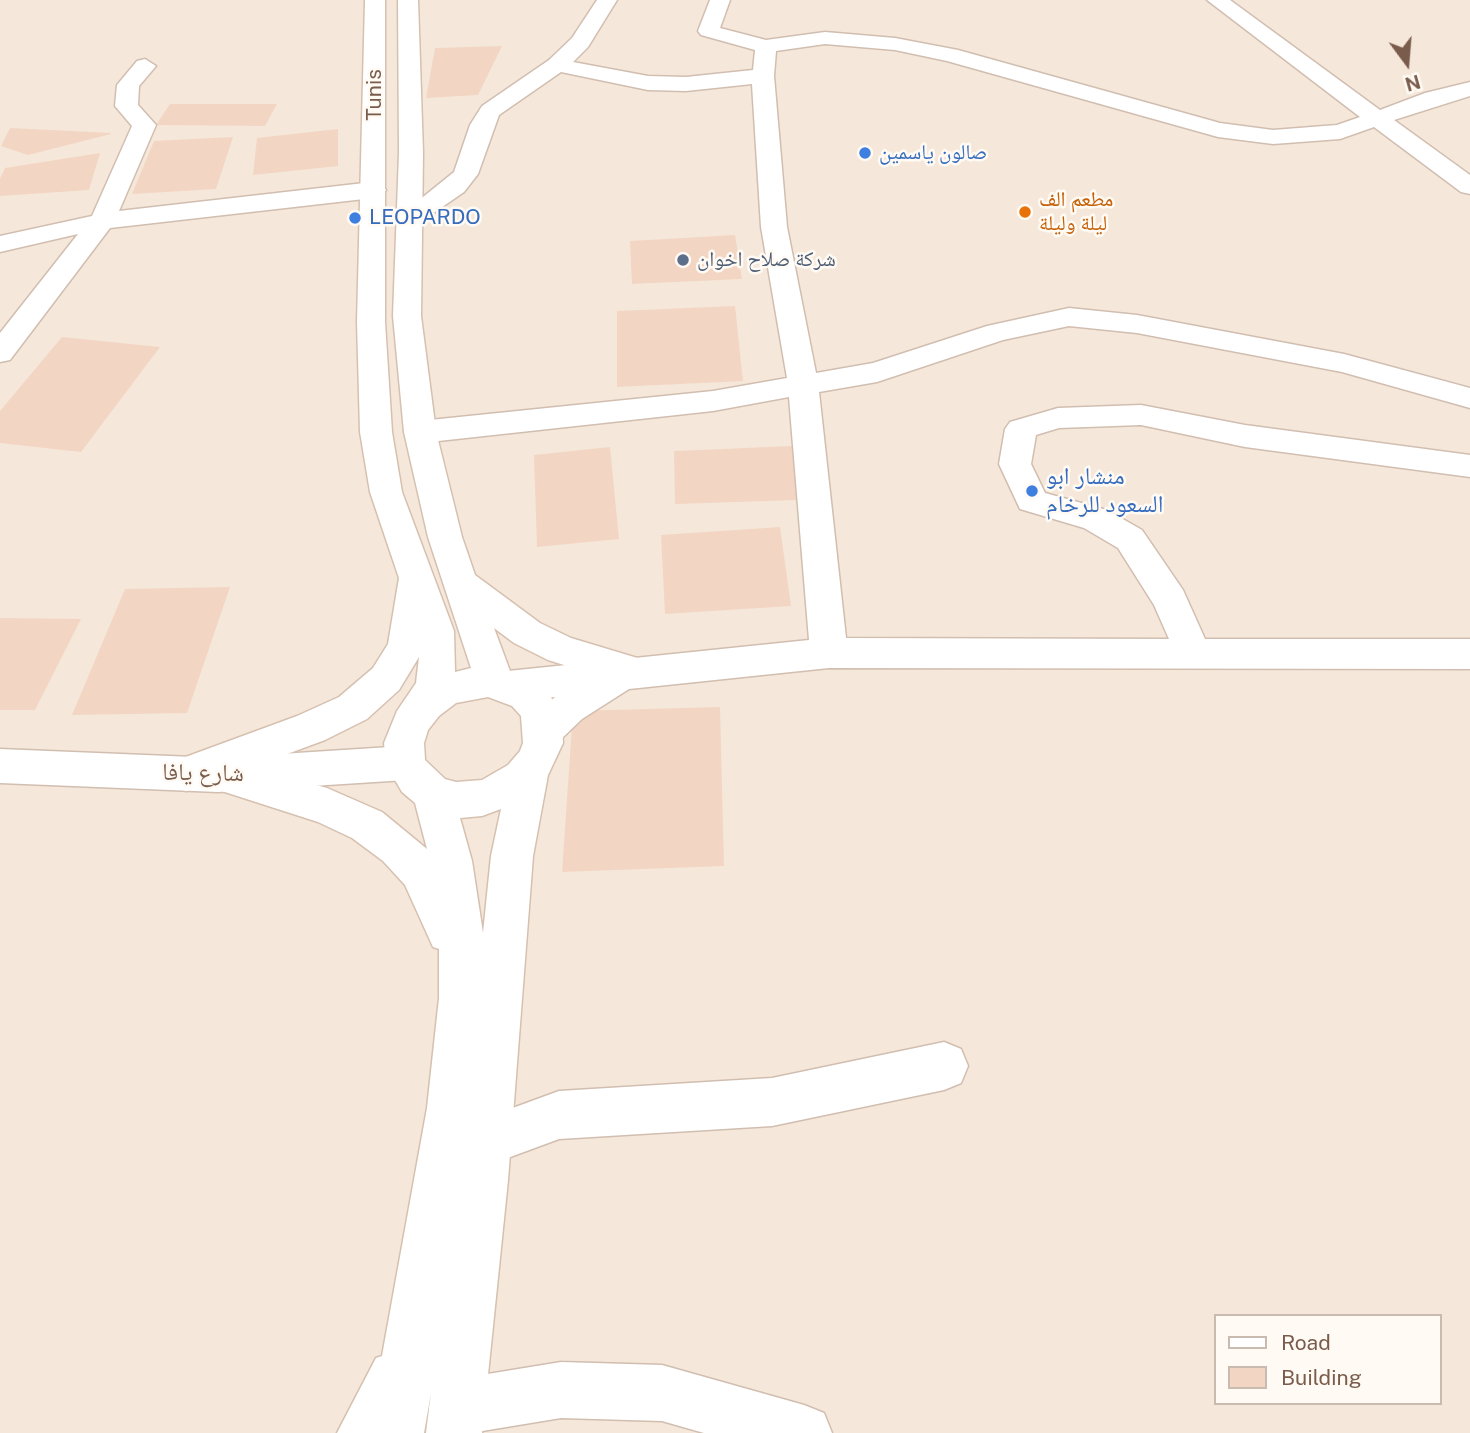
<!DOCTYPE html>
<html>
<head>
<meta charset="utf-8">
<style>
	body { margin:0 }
	#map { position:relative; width:1470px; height:1433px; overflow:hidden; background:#fdf6ec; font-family:"Public Sans",sans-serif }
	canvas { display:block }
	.legend { position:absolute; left:1214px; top:1314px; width:228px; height:91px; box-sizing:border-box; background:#fffaf3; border:2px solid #cabbb1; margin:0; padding:9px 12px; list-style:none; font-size:21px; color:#7a5c4d }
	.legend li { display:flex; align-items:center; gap:14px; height:35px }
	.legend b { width:35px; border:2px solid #cabbb1 }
	.north { position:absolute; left:1372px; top:28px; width:70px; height:70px; -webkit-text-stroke:5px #fffaf3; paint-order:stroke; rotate:164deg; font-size:19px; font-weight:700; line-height:28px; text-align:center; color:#7a5c4d }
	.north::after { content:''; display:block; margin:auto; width:24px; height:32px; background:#7a5c4d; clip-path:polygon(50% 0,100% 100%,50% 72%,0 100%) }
</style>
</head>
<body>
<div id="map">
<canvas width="1470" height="1433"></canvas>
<ul class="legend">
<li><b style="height:9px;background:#fff"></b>Road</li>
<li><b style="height:19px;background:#f3d5c3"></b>Building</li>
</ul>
<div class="north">N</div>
</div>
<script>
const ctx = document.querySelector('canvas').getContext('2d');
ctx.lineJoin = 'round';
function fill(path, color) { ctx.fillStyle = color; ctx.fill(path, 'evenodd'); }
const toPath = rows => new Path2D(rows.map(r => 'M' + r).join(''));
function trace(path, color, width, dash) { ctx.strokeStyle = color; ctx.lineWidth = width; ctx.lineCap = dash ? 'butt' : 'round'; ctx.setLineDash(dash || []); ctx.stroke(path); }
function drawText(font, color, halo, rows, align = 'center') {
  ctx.font = font + ' "Public Sans","Noto Naskh Arabic",sans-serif'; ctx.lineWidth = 5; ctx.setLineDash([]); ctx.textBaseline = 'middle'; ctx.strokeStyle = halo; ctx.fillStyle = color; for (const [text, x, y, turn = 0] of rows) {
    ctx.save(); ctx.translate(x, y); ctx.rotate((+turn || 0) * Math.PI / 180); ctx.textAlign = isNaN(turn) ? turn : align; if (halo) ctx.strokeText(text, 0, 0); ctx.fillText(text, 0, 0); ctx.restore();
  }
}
fill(toPath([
	[0,0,1470,0,1470,1433,0,1433],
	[1216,1316,1440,1316,1440,1403,1216,1403]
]), '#f5e8da');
fill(toPath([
	[502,46,478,95,426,98,435,48],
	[170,104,277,104,265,126,156,125],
	[10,128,111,133,111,134,28,155,1,146],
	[338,129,338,166,253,175,257,138],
	[233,137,216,189,132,194,154,141],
	[100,153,89,190,0,196,0,179,5,168],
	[735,235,742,279,632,284,630,241],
	[735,306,743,381,617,387,617,311],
	[62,337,160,347,81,452,0,443,0,411],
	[792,446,798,500,675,504,674,451],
	[610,447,619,539,537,547,534,455],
	[780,527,791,606,665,614,661,535],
	[230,587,187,713,72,715,125,589],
	[0,618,81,619,35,710,0,710],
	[720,707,724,866,562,872,573,711]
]), '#f3d5c3');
const minor = toPath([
	[597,0,617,0,588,47,573,62,648,76,686,77,753,70,755,50,701,35,698,31,710,0,730,0,720,28,766,40,825,32,895,38,958,50,1220,123,1273,130,1337,125,1360,117,1207,0,1230,0,1380,110,1425,93,1470,82,1470,96,1394,120,1470,175,1470,194,1461,192,1374,127,1340,139,1273,144,1218,137,947,61,895,50,825,44,776,51,774,76,787,227,816,373,873,363,987,326,1069,308,1137,315,1344,354,1470,388,1470,408,1342,372,1137,333,1069,326,1003,340,877,382,819,392,846,638,1169,639,1154,605,1118,548,1084,528,1020,509,999,464,1005,429,1010,422,1058,408,1141,405,1245,425,1470,455,1470,477,1245,447,1141,425,1059,428,1036,435,1031,464,1045,493,1107,510,1142,530,1183,590,1205,639,1470,639,1470,669,829,668,629,689,582,719,557,743,543,747,529,743,524,731,529,719,555,697,508,701,495,697,489,686,495,675,508,671,809,640,789,397,713,411,420,443,409,440,404,432,409,424,420,421,713,391,787,378,761,227,752,84,686,91,648,90,561,72,499,115,478,174,464,192,419,223,410,226,401,223,397,218,454,172,470,125,482,106,549,60,572,38,597,0],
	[145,59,156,66,139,86,138,105,156,125,119,211,373,182,382,185,386,190,382,195,373,198,110,228,10,360,0,362,0,333,78,234,0,252,0,236,92,216,132,126,115,106,117,85,137,61,145,59],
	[406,746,420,751,426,763,420,775,406,780,218,792,0,783,0,749,218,758,406,746],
	[944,1042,961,1049,968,1066,961,1083,944,1090,772,1126,559,1139,486,1166,469,1158,461,1141,469,1124,559,1091,772,1078,944,1042],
	[561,1362,662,1365,804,1405,824,1413,832,1433,704,1433,662,1421,561,1418,470,1433,452,1433,437,1427,429,1407,437,1387,457,1379,561,1362]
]);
const secondary = toPath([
	[365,0,385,0,385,322,392,432,402,492,454,631,455,672,471,668,428,537,404,432,393,316,399,153,398,0,418,0,423,153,421,316,436,432,462,537,475,575,540,623,571,638,644,660,650,671,644,682,631,686,548,660,514,643,494,628,510,671,538,684,551,697,562,724,563,743,548,775,533,856,508,1180,482,1433,426,1433,431,1393,424,1433,337,1433,376,1358,382,1356,427,1108,439,998,439,949,433,947,405,885,383,861,352,838,318,822,203,785,186,791,172,786,166,774,172,762,297,716,339,697,373,668,388,644,399,578,370,492,360,432,357,322,365,0],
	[419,657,416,683,397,711,384,743,386,763,392,775,402,792,415,803,427,849,382,812,327,788,252,767,325,740,367,719,399,690,419,657],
	[488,697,512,706,521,716,523,743,520,751,508,765,482,780,456,782,445,779,425,760,424,743,428,730,439,716,456,703,488,697],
	[501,809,491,856,483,933,472,861,460,818,482,816,501,809]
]);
trace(minor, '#d1beb0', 3);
trace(secondary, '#d6c0b0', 3);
fill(minor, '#fff');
fill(secondary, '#fff');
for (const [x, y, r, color] of [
	[865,153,7,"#3f7fe0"],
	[1025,212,7,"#e8710a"],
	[355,218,7,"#3f7fe0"],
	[683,260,7,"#5c6f8a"],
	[1032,491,7,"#3f7fe0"]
]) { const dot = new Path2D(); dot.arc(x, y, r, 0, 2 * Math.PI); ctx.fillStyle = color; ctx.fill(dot); trace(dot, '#fffaf3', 2.5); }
drawText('21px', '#7a5c4d', '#fffaf3', [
	["Tunis",375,95,-90]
]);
drawText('21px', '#366cbe', '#fffaf3', [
	["صالون ياسمين",879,153],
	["LEOPARDO",369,218]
], 'left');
drawText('21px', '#c56008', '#fffaf3', [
	["مطعم الف",1039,200],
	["ليلة وليلة",1039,224]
], 'left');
drawText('21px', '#4e5e75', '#fffaf3', [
	["شركة صلاح اخوان",697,260]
], 'left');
drawText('24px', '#366cbe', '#fffaf3', [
	["منشار ابو",1046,477],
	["السعود للرخام",1046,505]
], 'left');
drawText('24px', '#7a5c4d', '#fffaf3', [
	["شارع يافا",203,773,1]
]);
</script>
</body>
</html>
